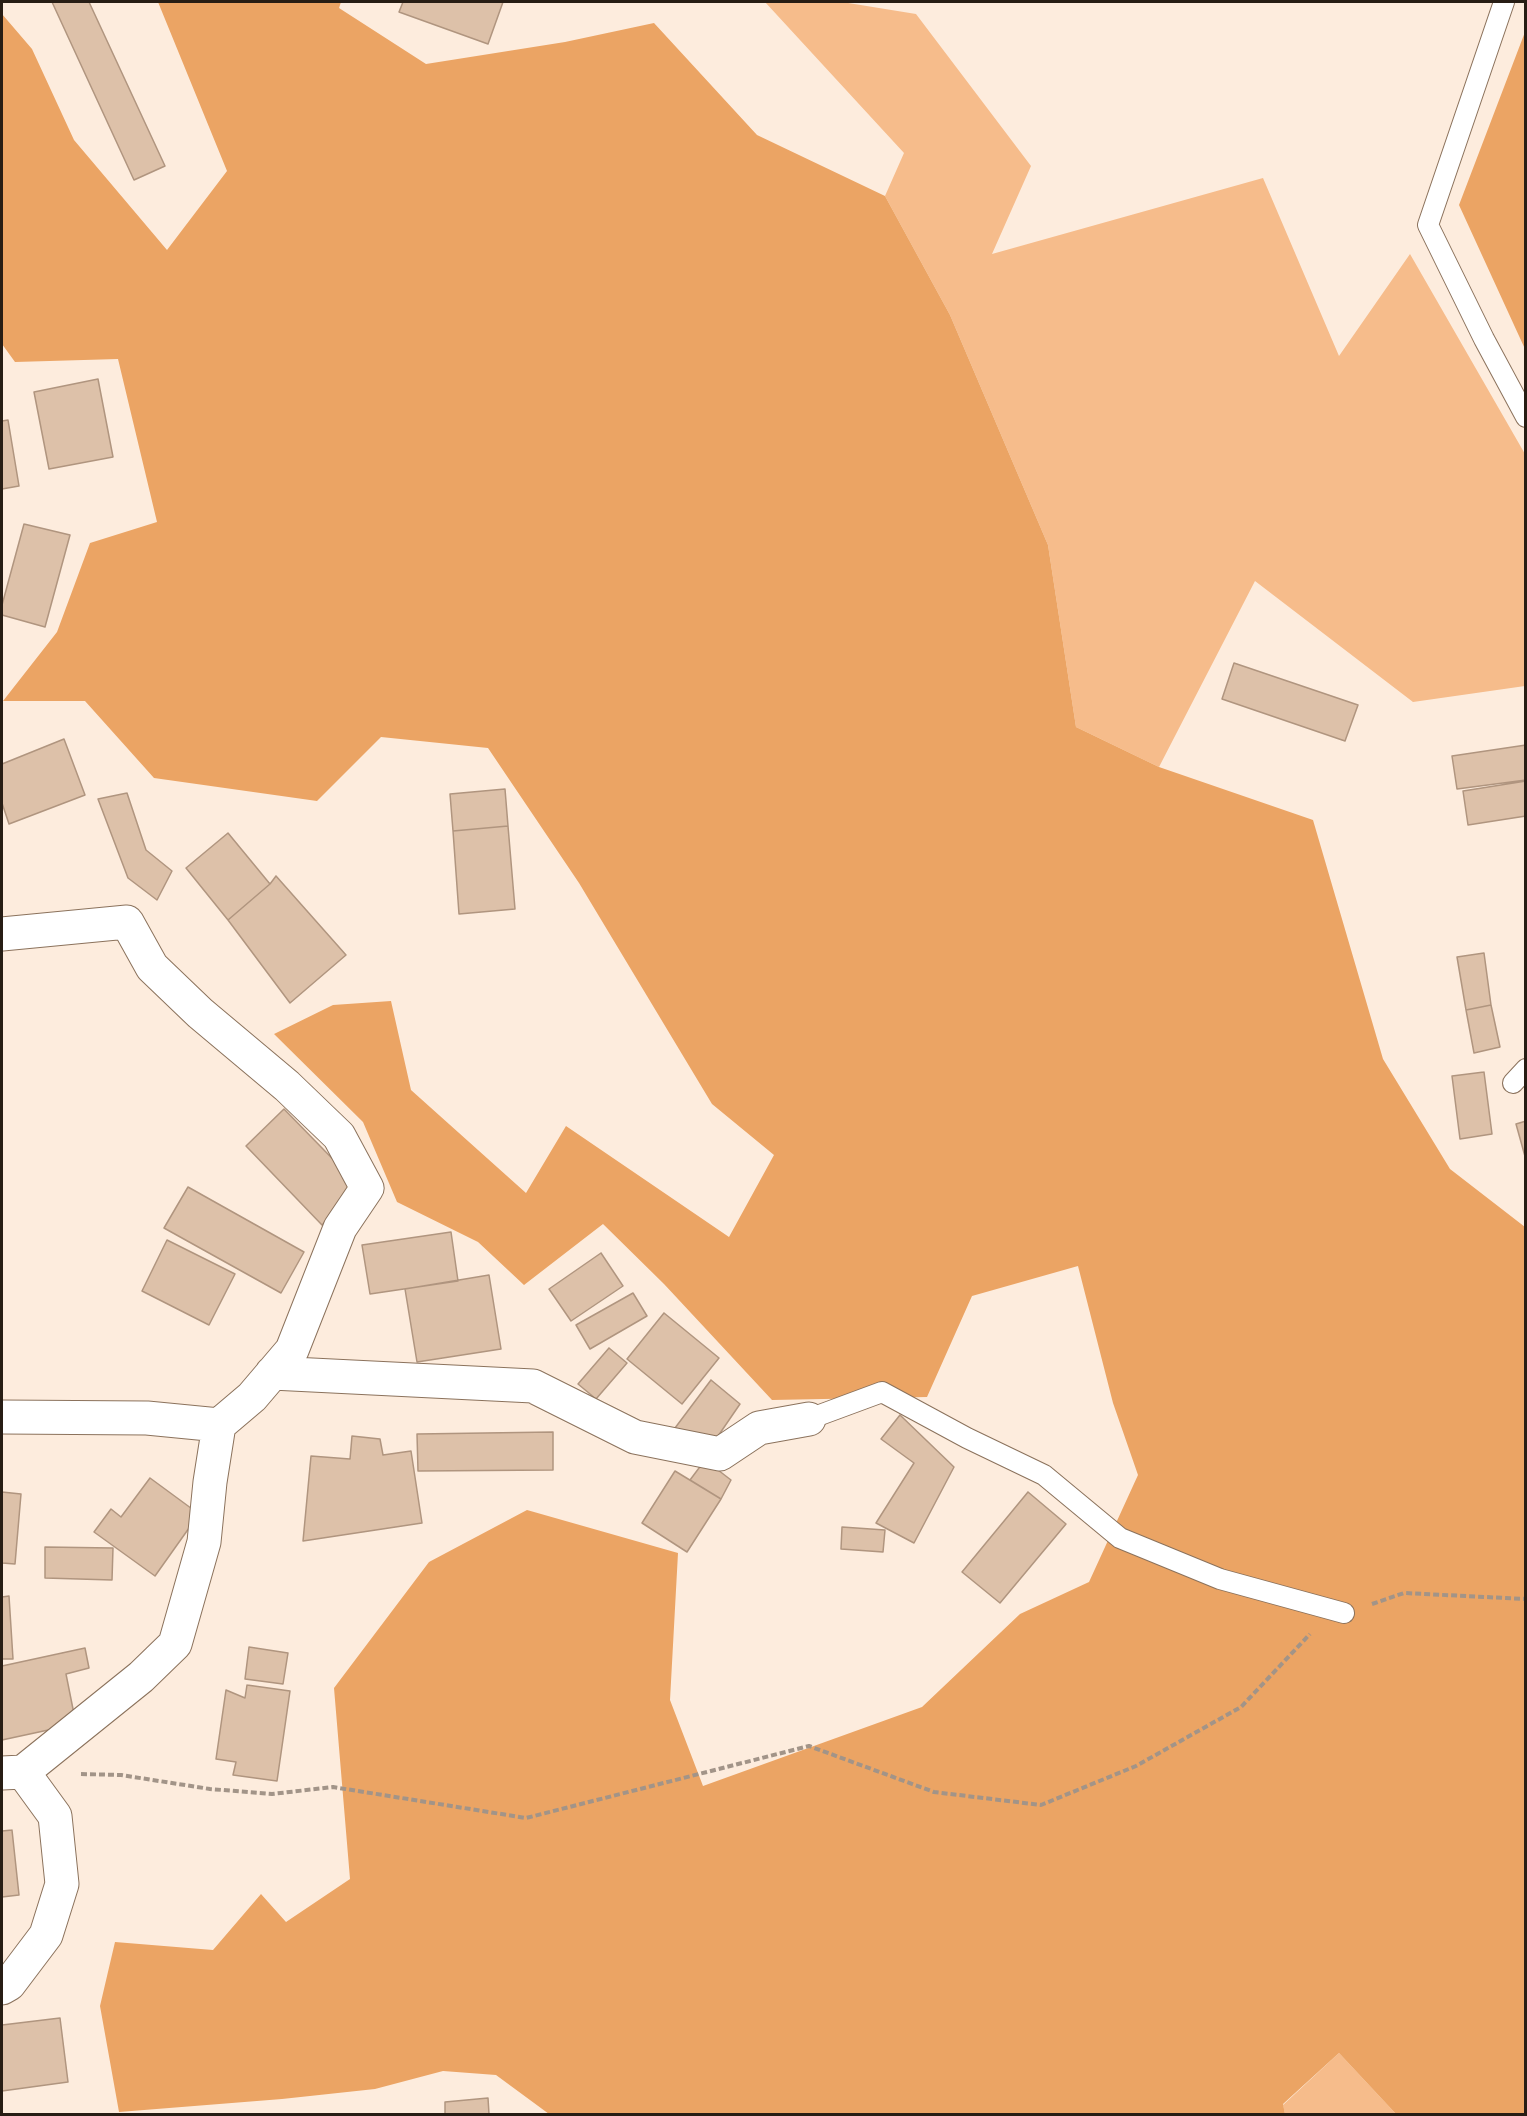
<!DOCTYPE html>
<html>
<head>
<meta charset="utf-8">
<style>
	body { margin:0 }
	#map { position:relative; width:1527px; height:2116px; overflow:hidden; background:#fdecdd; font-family:Quicksand,sans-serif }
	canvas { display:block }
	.frame { position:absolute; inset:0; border:3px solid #271d14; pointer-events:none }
</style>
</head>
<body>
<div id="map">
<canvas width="1527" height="2116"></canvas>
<div class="frame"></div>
</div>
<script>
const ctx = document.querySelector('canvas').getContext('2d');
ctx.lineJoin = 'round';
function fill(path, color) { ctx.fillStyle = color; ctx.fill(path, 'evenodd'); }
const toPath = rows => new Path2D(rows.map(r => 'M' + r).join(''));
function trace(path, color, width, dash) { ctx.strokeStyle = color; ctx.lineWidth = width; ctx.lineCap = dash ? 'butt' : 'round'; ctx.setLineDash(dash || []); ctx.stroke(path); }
fill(toPath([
	[765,2,842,2,916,14,1031,166,992,254,1263,178,1339,356,1410,254,1525,454,1525,686,1413,702,1255,581,1159,767,1076,727,1048,545,950,315,885,196,904,153],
	[1339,2053,1396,2114,1285,2114,1283,2105]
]), '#f6bc8b');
fill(toPath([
	[158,2,341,2,339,8,426,64,565,42,654,23,757,135,885,196,950,315,1048,545,1076,727,1159,767,1313,820,1383,1059,1450,1169,1525,1227,1525,2114,1396,2114,1339,2053,1283,2104,1285,2114,549,2114,496,2075,443,2071,375,2089,282,2099,119,2112,100,2006,115,1942,213,1950,261,1894,286,1922,350,1879,334,1688,429,1562,527,1510,678,1553,670,1700,703,1786,922,1707,1020,1614,1089,1582,1138,1475,1113,1403,1078,1266,972,1296,927,1397,772,1400,664,1284,603,1224,524,1285,478,1242,397,1202,363,1122,274,1034,333,1005,391,1001,411,1090,526,1193,566,1126,729,1237,774,1155,712,1104,579,883,488,748,381,737,317,801,154,778,85,701,3,701,57,632,90,543,157,522,118,359,15,362,2,344,2,14,32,49,74,140,167,250,227,171],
	[1525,32,1525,349,1459,205]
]), '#eba464');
const building = toPath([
	[52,2,89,2,165,166,134,180,52,2],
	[403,2,503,2,488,44,399,12,403,2],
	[98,379,113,457,49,469,34,392,98,379],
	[8,420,19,486,2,489,2,421,8,420],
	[24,524,70,535,45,627,2,615,2,605,24,524],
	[1234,663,1358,705,1345,741,1222,699,1234,663],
	[64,739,85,795,9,824,2,803,2,764,64,739],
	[1526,745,1526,780,1457,789,1452,756,1526,745],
	[1526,781,1526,816,1468,825,1463,791,1526,781],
	[505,789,508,826,453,831,450,794,505,789],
	[127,793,146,850,172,871,157,900,128,878,98,799,127,793],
	[508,826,515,909,459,914,453,831,508,826],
	[228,833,270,884,228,920,186,868,228,833],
	[276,876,346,955,290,1003,228,920,270,884,276,876],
	[1484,953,1491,1005,1466,1010,1457,957,1484,953],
	[1491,1005,1500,1047,1474,1053,1466,1010,1491,1005],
	[1484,1072,1492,1134,1460,1139,1452,1076,1484,1072],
	[284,1109,360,1187,322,1225,246,1146,284,1109],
	[1526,1121,1526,1160,1516,1124,1526,1121],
	[188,1187,304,1252,281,1293,164,1228,188,1187],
	[451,1232,458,1281,370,1294,362,1245,451,1232],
	[167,1240,235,1274,209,1325,142,1291,167,1240],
	[601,1253,623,1286,571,1321,549,1289,601,1253],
	[489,1275,501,1349,417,1362,405,1289,489,1275],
	[633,1293,647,1316,590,1349,576,1325,633,1293],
	[664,1313,719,1358,682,1404,627,1359,664,1313],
	[609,1348,627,1363,596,1399,578,1384,609,1348],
	[711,1380,740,1404,716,1439,672,1432,711,1380],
	[900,1415,954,1467,914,1543,876,1523,914,1463,881,1439,900,1415],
	[553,1432,553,1470,418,1471,417,1434,553,1432],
	[352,1436,380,1439,383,1455,411,1451,422,1523,303,1541,311,1456,350,1459,352,1436],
	[705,1460,731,1480,721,1499,690,1480,705,1460],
	[675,1471,721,1499,687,1552,642,1523,675,1471],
	[150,1478,199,1514,155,1576,94,1532,111,1509,121,1517,150,1478],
	[2,1492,21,1494,15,1564,2,1563,2,1492],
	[1028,1492,1066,1524,1000,1603,962,1572,1028,1492],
	[842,1527,885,1530,883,1552,841,1549,842,1527],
	[45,1547,113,1548,112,1580,45,1578,45,1547],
	[9,1596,13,1659,2,1659,2,1597,9,1596],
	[249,1647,288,1653,283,1684,245,1679,249,1647],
	[85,1648,89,1668,66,1674,76,1724,2,1740,2,1666,85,1648],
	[247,1685,290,1691,277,1781,233,1775,236,1762,216,1759,226,1690,245,1698,247,1685],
	[12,1830,19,1895,2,1897,2,1831,12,1830],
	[60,2018,68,2082,2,2091,2,2025,60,2018],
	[488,2098,489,2114,445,2114,445,2102,488,2098]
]);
fill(building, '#ddc1a9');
trace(building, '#b0957f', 1.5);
const lane = toPath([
	[1504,2,1428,225,1484,339,1526,417],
	[1513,1083,1526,1069],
	[809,1419,882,1392,967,1438,1044,1475,1120,1538,1220,1579,1344,1613]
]);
const street = toPath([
	[2,934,127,922,152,967,200,1013,287,1086,339,1136,367,1188,340,1228,292,1350,252,1397,219,1425,210,1482,204,1542,175,1644,141,1677,23,1772,2,1773],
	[272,1373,533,1386,635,1437,720,1454,759,1428,809,1419],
	[2,1417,147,1418,219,1425],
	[2,1988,9,1984,46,1935,62,1884,55,1816,23,1772]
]);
trace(lane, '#8b725c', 22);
trace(street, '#8b725c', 35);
trace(toPath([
	[1372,1604,1404,1593,1526,1599],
	[81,1774,121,1775,210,1789,272,1794,333,1787,526,1818,809,1746,934,1792,1041,1805,1136,1766,1241,1707,1310,1634]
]), '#a29488', 4, [6, 3]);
trace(lane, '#fff', 20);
trace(street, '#fff', 33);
</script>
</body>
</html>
